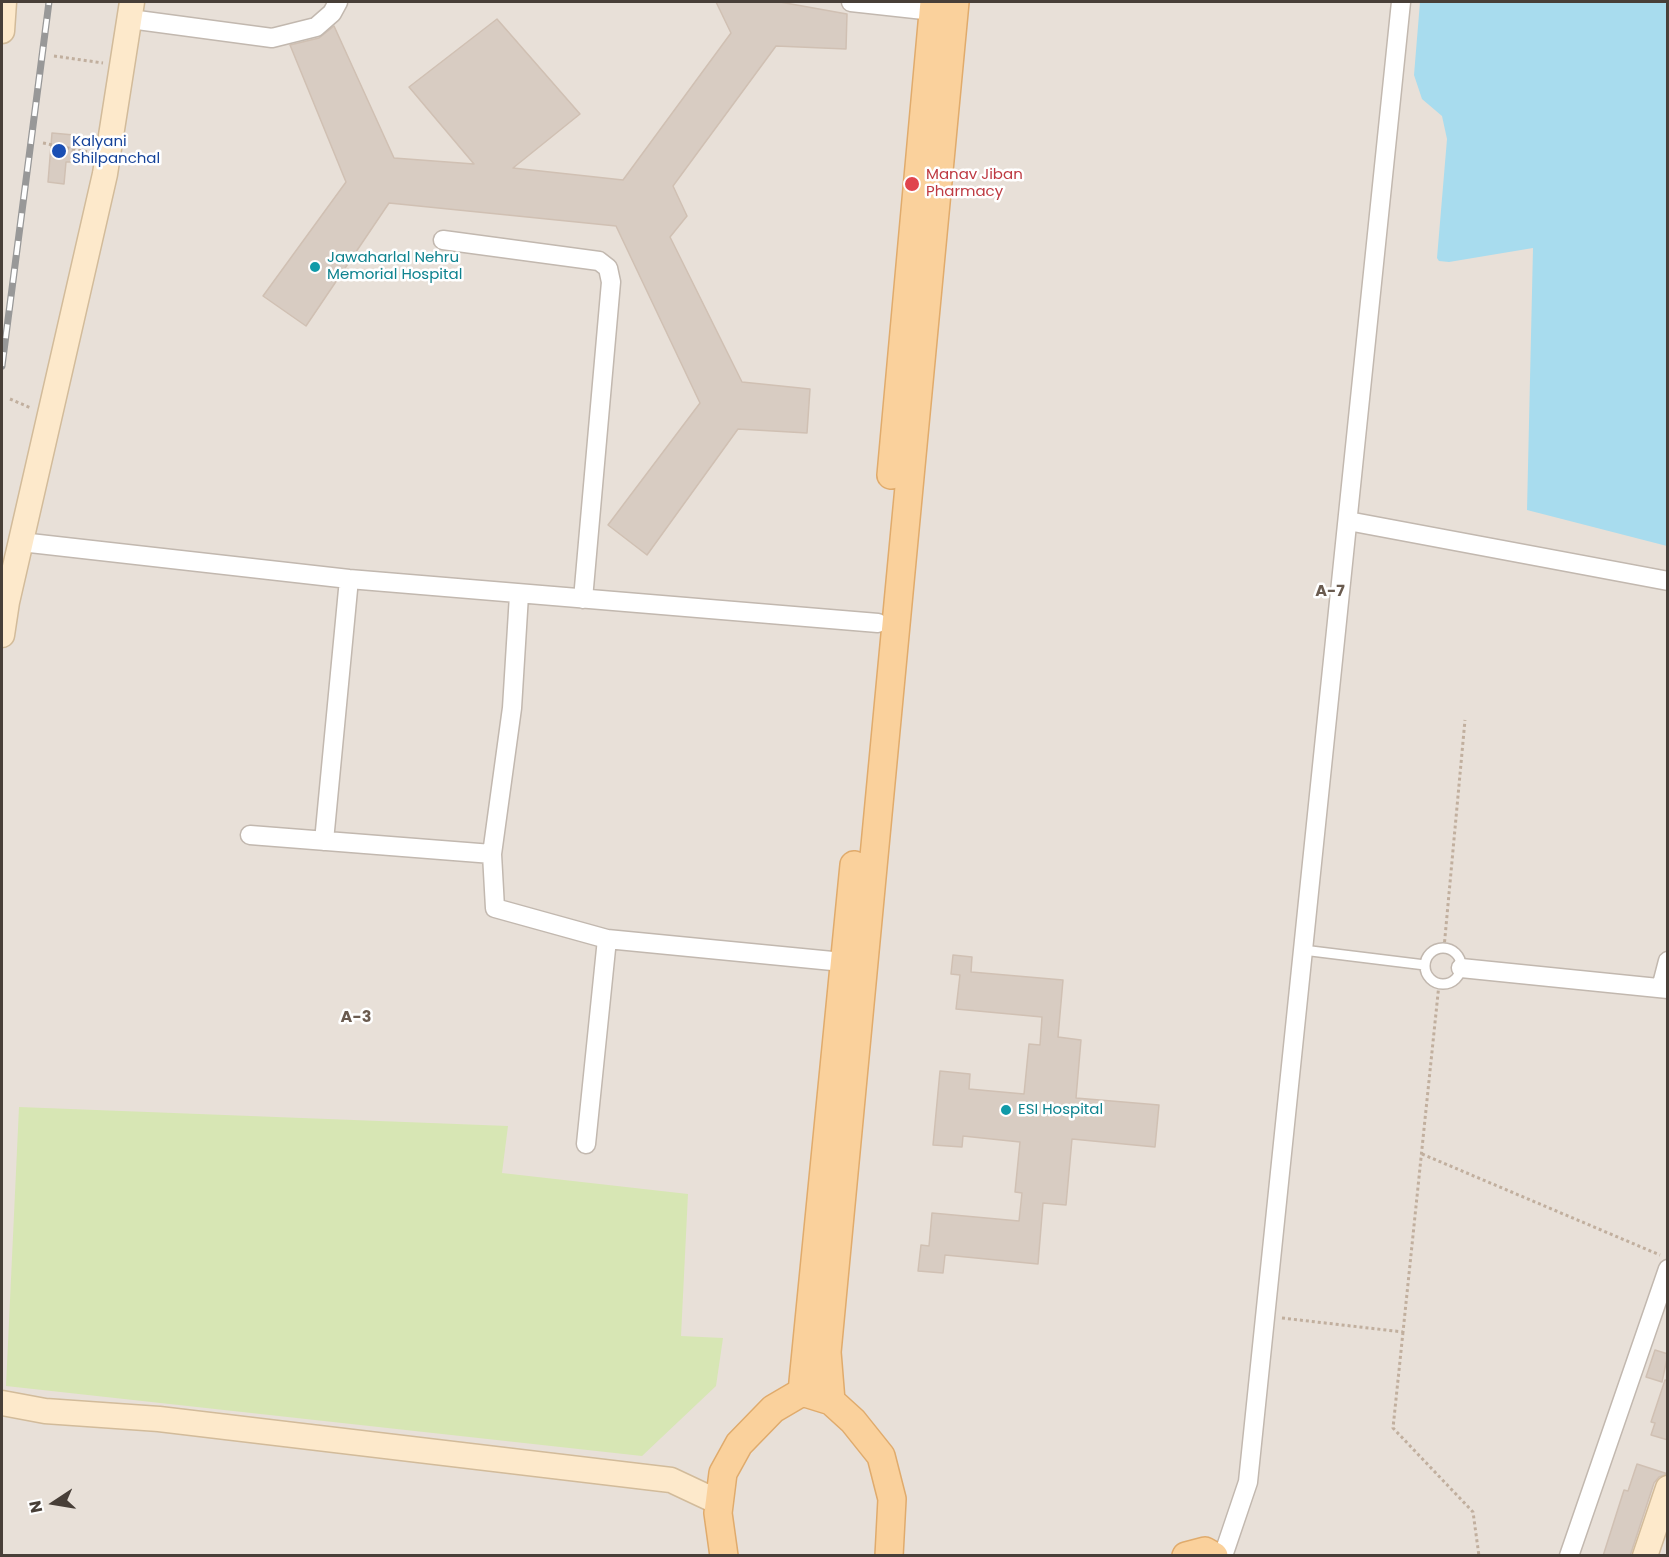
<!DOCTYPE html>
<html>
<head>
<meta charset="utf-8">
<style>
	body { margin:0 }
	#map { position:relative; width:1669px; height:1557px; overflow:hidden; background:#f4efe9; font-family:Poppins,sans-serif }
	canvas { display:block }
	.frame { position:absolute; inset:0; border:3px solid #483f38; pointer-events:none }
	.north { position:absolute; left:24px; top:1473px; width:60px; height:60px; -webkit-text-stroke:4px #fff; paint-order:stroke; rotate:258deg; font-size:16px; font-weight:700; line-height:24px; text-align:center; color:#483f38 }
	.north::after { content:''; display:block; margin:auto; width:21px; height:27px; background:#483f38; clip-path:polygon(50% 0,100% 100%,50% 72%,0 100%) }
</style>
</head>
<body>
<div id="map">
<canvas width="1669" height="1557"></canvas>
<div class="frame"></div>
<div class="north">N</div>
</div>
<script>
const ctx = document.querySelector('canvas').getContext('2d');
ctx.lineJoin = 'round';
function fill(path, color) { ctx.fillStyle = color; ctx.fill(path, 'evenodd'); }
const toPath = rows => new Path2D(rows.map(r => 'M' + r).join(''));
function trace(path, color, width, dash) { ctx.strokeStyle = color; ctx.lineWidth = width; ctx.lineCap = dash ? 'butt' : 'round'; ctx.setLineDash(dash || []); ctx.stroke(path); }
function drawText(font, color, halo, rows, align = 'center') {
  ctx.font = font + ' Poppins,sans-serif'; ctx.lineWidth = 5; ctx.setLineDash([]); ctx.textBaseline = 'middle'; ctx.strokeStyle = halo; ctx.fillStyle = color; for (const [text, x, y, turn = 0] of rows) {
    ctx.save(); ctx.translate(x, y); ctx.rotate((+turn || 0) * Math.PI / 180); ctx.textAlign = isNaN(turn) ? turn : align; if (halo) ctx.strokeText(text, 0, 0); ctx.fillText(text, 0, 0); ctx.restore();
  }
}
fill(toPath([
	[2,2,1667,2,1667,1555,2,1555]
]), '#e8e0d8');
fill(toPath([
	[19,1107,508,1126,502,1173,688,1194,681,1336,723,1338,716,1386,642,1456,6,1386]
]), '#d7e6b4');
fill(toPath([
	[1420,2,1667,2,1667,546,1527,510,1533,248,1449,262,1439,261,1437,258,1447,139,1442,116,1422,99,1414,75]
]), '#a8dcee');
const building = toPath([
	[716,2,780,2,847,14,846,49,776,46,673,186,687,216,670,237,742,382,810,389,807,433,738,429,647,555,608,525,700,403,616,226,389,203,306,326,263,296,346,182,290,45,319,38,334,26,394,158,474,164,409,87,497,19,580,114,513,168,623,180,731,33,716,2],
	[52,133,74,135,71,162,66,162,64,184,48,182,52,133],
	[953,955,972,957,971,972,1063,980,1058,1037,1081,1040,1076,1098,1159,1105,1155,1147,1072,1139,1066,1205,1043,1203,1038,1264,945,1255,943,1273,918,1271,921,1245,929,1246,932,1213,1019,1221,1022,1193,1015,1192,1020,1142,963,1136,962,1147,933,1145,940,1071,970,1074,969,1089,1024,1094,1029,1044,1040,1045,1042,1017,956,1009,960,975,951,974,953,955],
	[1655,1350,1668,1354,1662,1382,1646,1377,1655,1350],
	[1665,1380,1668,1381,1668,1440,1651,1435,1655,1423,1651,1422,1665,1380],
	[1637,1464,1668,1474,1659,1477,1654,1483,1630,1556,1603,1556,1624,1490,1628,1491,1637,1464]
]);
fill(building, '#d8ccc2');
trace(building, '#d0c0b3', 1.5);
const lane = toPath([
	'1425 966a18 18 0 1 1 36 0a18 18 0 1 1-36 0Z',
	[1303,950,1425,965]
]);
const street = toPath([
	[851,2,933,11],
	[130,19,272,38,316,27,332,13,338,2],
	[443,240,599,261,608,268,611,282,583,599],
	[1348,521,1668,581],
	[21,542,349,579,878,623],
	[519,595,512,708,492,854,495,908,607,939,853,963],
	[250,835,492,854],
	[324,841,349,579],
	[1461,968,1668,989],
	[1661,988,1668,961],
	[586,1144,607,939],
	[1223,1556,1248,1482,1401,2],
	[1569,1556,1668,1269]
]);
const secondary = toPath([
	[2,31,4,2],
	[2,635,7,602,105,174,132,2],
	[2,1403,45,1411,159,1419,671,1480,720,1503],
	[1645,1556,1668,1488]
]);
const primary = toPath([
	[891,475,934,2],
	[802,1392,854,865],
	[831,1401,827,1352,955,2],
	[724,1556,718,1513,723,1473,739,1444,773,1409,802,1392,831,1401,853,1421,881,1456,892,1499,889,1556],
	[1186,1556,1205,1551,1214,1556]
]);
trace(lane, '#c2b8af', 12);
trace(street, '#c2b8af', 21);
trace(secondary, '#d2bb9a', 27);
trace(primary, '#e0ab6c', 30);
trace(toPath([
	[54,56,103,63],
	[43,143,88,152],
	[10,399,31,408],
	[1444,948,1465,720],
	[1422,1154,1660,1255],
	[1282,1318,1403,1332,1439,984],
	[1403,1332,1393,1428,1473,1512,1479,1556]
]), '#c1af9e', 3, [3, 3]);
trace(lane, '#fff', 9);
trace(street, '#fff', 18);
trace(secondary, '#fde9cb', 24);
trace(primary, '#fad19c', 27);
const rail = toPath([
	[2,366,49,2]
]);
trace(rail, '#989898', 7);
trace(rail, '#fff', 4.5, [14]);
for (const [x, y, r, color] of [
	[59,151,8,"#1a4fb4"],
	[912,184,8,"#e0444e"],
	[315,267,6,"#0f9aa8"],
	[1006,1110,6,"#0f9aa8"]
]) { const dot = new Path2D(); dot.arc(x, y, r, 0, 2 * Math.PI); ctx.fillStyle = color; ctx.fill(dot); trace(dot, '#fff', 2); }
drawText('15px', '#164399', '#fff', [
	["Kalyani",72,142],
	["Shilpanchal",72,159]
], 'left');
drawText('15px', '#be3a42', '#fff', [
	["Manav Jiban",926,175],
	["Pharmacy",926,192]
], 'left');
drawText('15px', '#0d838f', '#fff', [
	["Jawaharlal Nehru",327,258],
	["Memorial Hospital",327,275],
	["ESI Hospital",1018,1110]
], 'left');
drawText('bold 16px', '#6a5b4f', '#fff', [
	["A-7",1330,592],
	["A-3",356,1018]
]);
</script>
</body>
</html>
